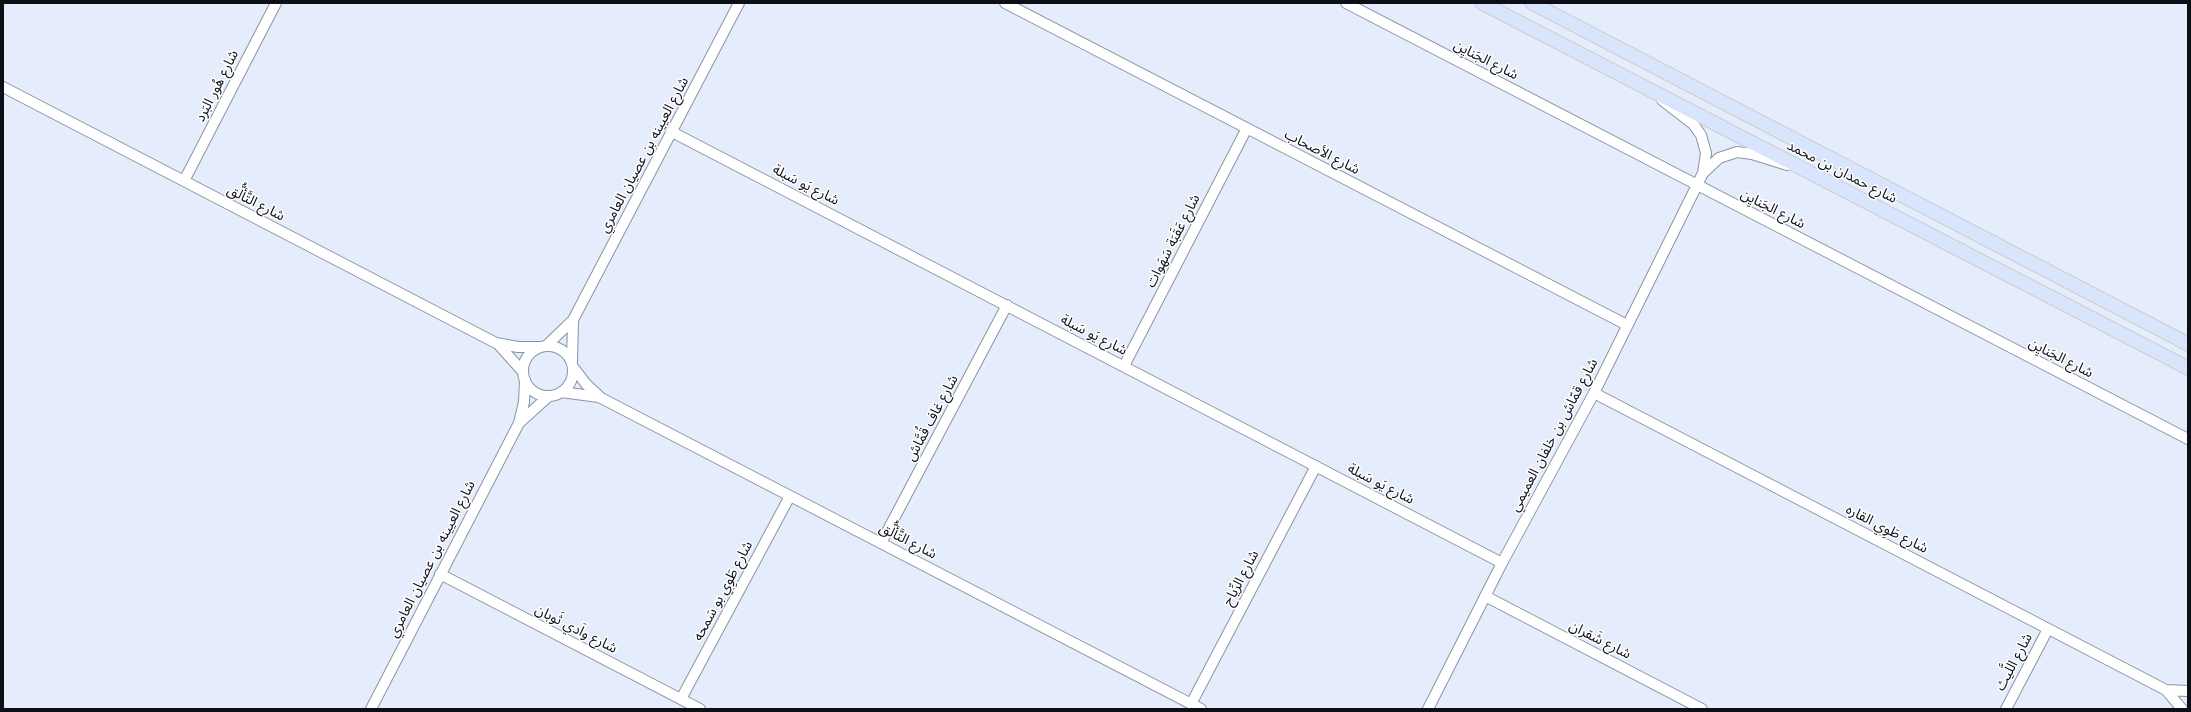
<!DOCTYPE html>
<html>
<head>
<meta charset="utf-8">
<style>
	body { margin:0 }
	#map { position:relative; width:2191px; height:712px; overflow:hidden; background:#e5edfc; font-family:Quicksand,sans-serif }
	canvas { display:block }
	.frame { position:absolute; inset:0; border:4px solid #0c0f15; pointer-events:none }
</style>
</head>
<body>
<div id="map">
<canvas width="2191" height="712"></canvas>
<div class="frame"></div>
</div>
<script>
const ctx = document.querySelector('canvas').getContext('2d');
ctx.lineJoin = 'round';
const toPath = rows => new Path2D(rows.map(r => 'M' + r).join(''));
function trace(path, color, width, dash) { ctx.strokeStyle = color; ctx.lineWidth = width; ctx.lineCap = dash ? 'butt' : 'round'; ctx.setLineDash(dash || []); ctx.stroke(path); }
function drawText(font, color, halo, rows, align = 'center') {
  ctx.font = font + ' Quicksand,"Noto Sans Arabic",sans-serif'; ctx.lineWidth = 3; ctx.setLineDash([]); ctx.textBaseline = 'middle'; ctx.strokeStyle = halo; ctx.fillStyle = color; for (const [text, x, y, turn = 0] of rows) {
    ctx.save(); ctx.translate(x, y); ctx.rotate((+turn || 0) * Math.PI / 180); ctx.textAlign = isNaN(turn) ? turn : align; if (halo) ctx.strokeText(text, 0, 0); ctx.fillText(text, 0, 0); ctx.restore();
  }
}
const minor = toPath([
	[1005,3,1627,325],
	[1346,3,2188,439],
	[3,87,496,343,518,347,539,347],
	[1662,100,1693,124,1701,135,1706,153,1703,173],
	[672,132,1502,563],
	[184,181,276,3],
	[498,344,523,372],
	[547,345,573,320,739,3],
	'523 371a25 25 0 1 1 50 0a25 25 0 1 1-50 0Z',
	[572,362,573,320],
	[1124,366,1247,128],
	[573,367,586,384,601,398,1201,709],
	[561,392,599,397],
	[1594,393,2166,690,2182,709],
	[519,423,549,396],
	[881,543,1007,305],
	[440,574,700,709],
	[1485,596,1702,709],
	[2166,690,2188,691],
	[681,699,790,496],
	[1191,704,1316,466],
	[371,709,519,423,524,402,525,380],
	[1428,709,1502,563,1594,393,1703,173,1719,158,1737,152,1752,154,1787,165],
	[2006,709,2048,629]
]);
const major = toPath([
	[1482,3,2188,368],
	[1532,3,2188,344]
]);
trace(minor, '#8b94a5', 12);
trace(major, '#cecfd0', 15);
trace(minor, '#fff', 10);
trace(major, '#d9e5fc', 13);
drawText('14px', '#0c0f15', '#fff', [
	["شارع الجَنايِن",1486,60,27],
	["شارع هُور البَرد",217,86,-63],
	["شارع الأصحاب",1322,152,27],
	["شارع العيينه بن عصيان العامري",644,155,-62],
	["شارع حمدان بن محمد",1842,172,27],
	["شارع يَو سَبلة",806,185,27],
	["شارع التَّألُّق",256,203,27],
	["شارع الجَنايِن",1773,209,27],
	["شارع عَقَبَة سَهَوات",1173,241,-63],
	["شارع يَو سَبلة",1094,335,27],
	["شارع الجَنايِن",2061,358,27],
	["شارع غاف قُمَّاش",932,418,-62],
	["شارع قمّاش بن خلفان العميمي",1554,435,-62],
	["شارع يَو سَبلة",1381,484,27],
	["شارع طَوِي القاره",1887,529,27],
	["شارع التَّألُّق",908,541,27],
	["شارع العيينه بن عصيان العامري",432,559,-63],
	["شارع الرِّياح",1241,578,-62],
	["شارع طَوِي بو سَمحه",723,591,-62],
	["شارع واَدي ثَوبان",576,629,27],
	["شارع شَقران",1600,640,27],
	["شارع اللَّيث",2014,662,-62]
]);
</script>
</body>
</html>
